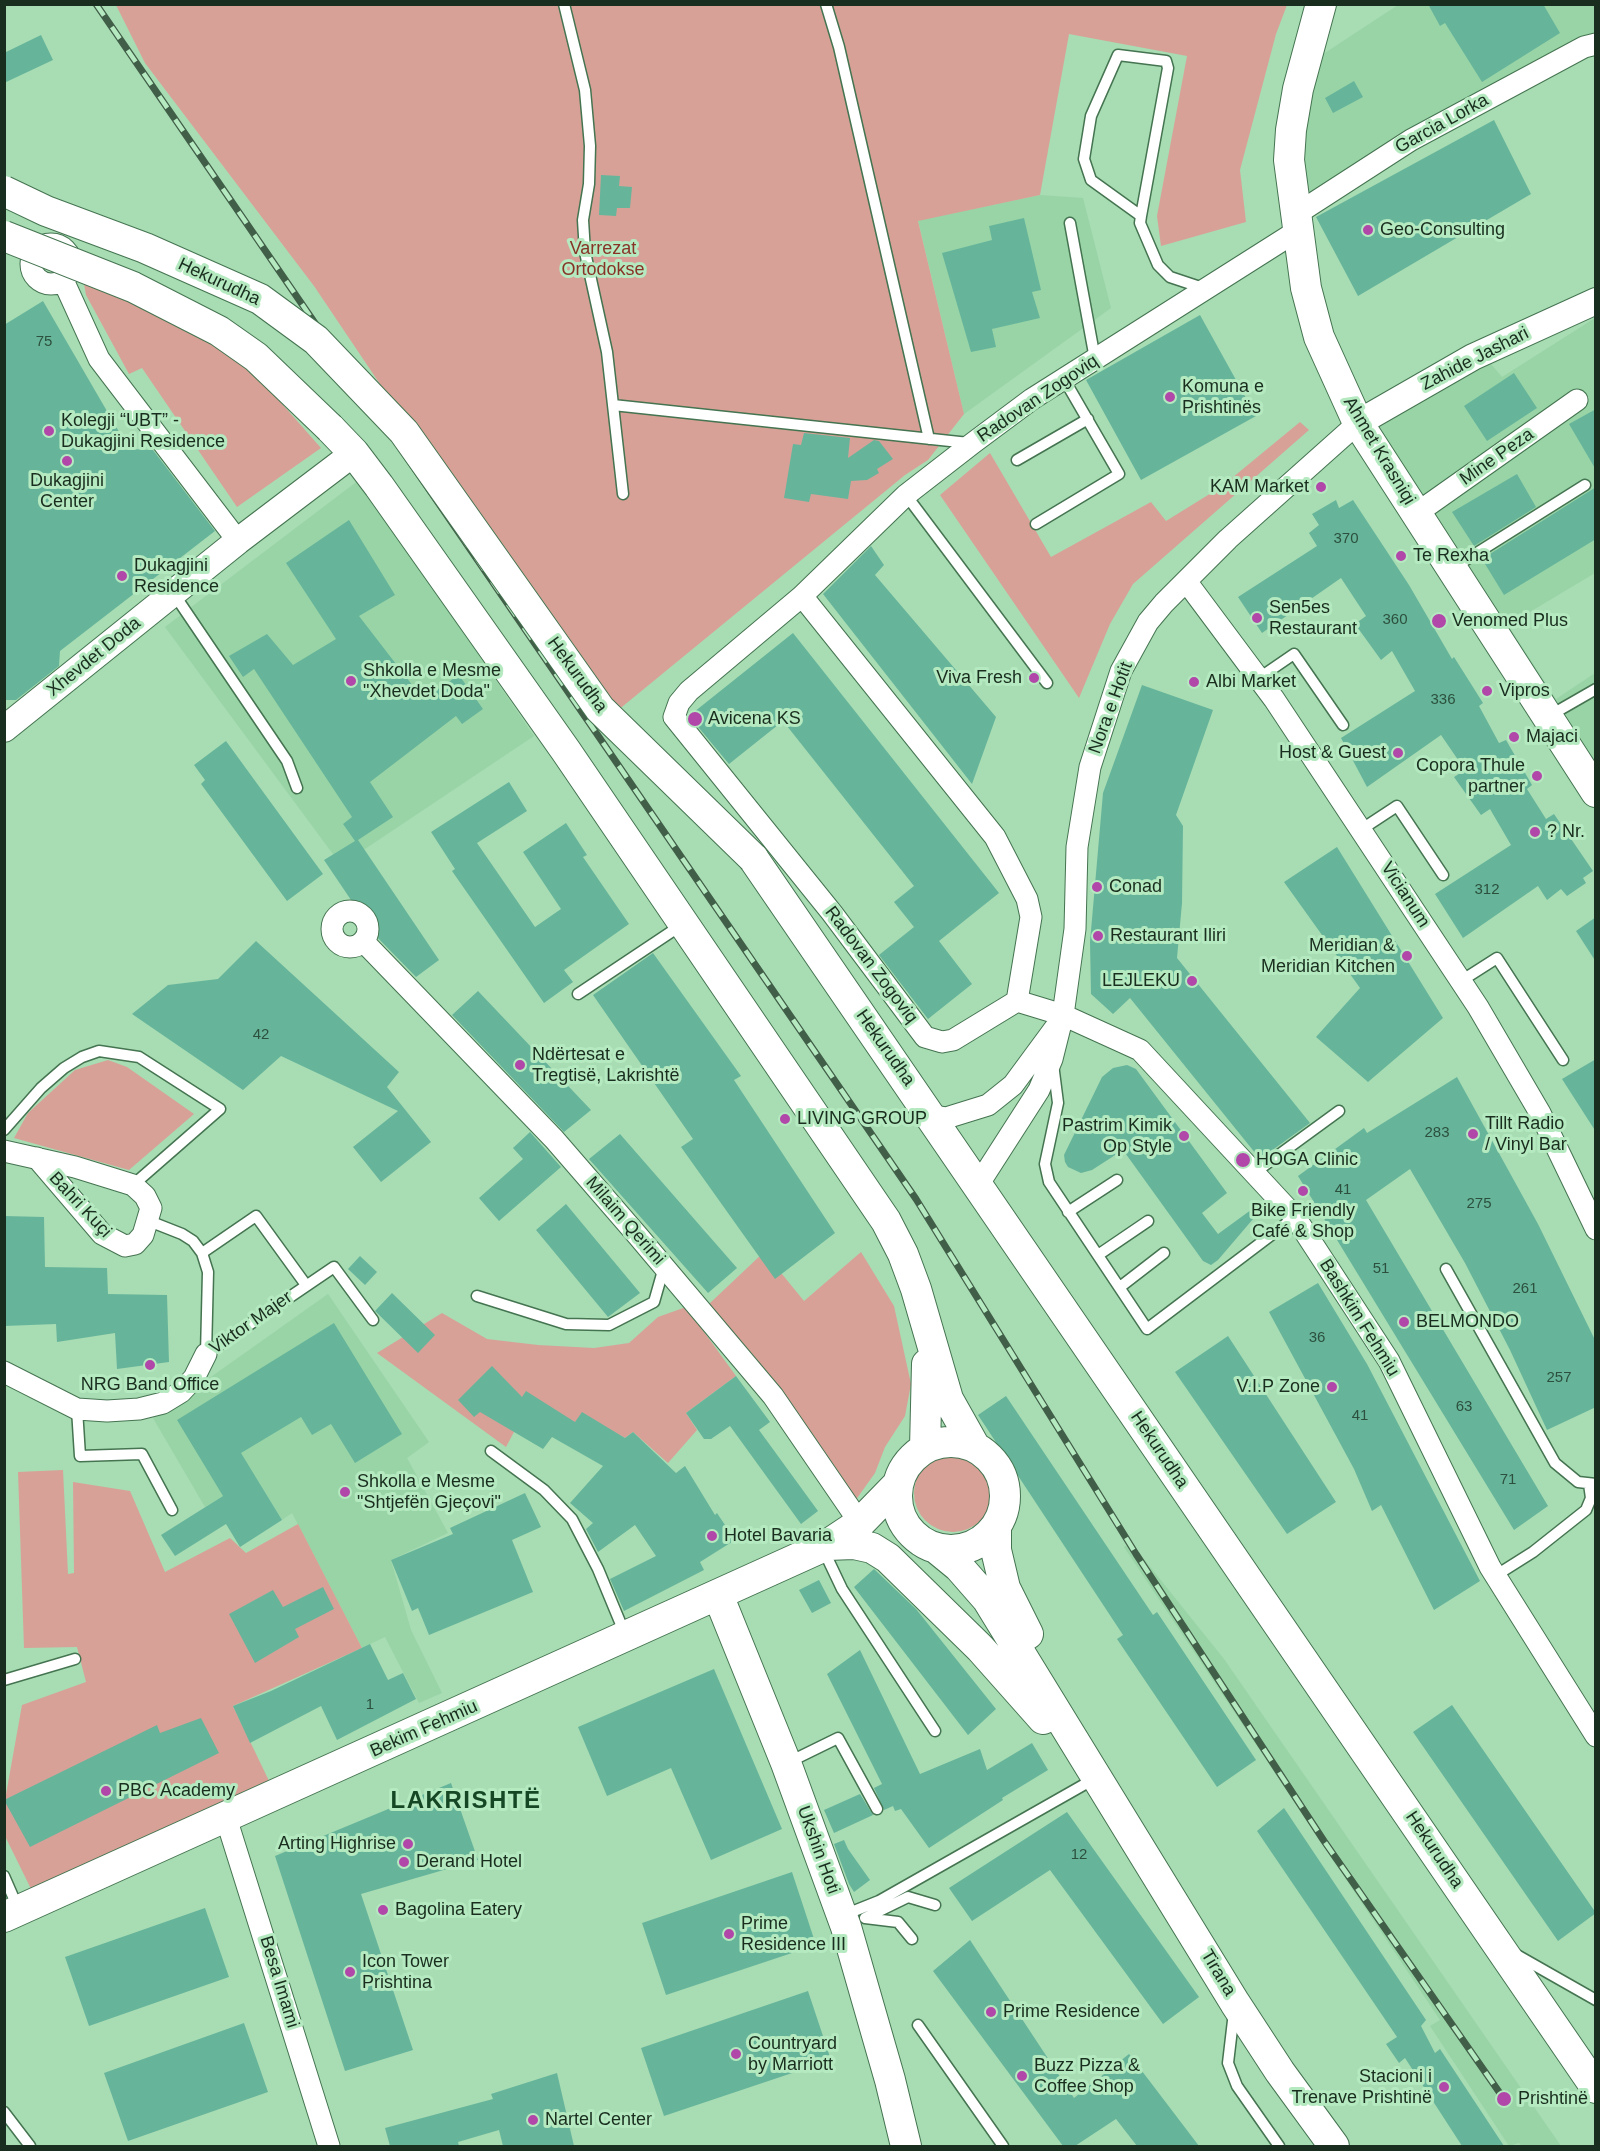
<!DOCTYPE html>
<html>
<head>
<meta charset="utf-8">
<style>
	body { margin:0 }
	#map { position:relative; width:1600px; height:2151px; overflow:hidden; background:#a8dcb3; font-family:Helvetica,sans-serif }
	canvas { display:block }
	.frame { position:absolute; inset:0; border:6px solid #192e1e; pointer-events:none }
</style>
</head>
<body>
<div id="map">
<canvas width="1600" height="2151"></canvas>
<div class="frame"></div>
</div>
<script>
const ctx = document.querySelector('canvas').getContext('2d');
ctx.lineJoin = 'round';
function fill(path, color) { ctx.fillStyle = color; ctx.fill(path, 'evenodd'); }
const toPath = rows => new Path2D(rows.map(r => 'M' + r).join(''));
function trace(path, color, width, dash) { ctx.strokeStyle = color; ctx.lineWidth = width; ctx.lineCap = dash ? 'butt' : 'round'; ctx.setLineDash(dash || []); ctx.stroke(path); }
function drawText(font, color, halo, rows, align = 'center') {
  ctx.font = font + ' Helvetica,sans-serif'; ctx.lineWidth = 6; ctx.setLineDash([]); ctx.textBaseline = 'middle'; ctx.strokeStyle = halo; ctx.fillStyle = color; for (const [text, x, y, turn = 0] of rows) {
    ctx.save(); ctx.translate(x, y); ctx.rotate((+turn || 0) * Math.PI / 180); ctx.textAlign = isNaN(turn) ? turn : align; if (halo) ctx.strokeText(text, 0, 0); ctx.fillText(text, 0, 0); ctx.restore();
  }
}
fill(toPath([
	[1398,5,1595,5,1595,44,1584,47,1303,218,1299,242,1305,66],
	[1040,195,1083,198,1111,308,964,414,918,220],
	[1595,318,1595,573,1508,625,1556,699,1595,673,1595,792,1358,423,1473,357,1491,364,1502,377],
	[359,480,534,736,341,865,165,627],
	[328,1294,429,1442,407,1458,448,1533,391,1560,411,1630,442,1693,419,1703,385,1637,362,1648,292,1513,282,1520,255,1476,205,1507,153,1418],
	[1131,1543,1224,1659,1561,2146,1522,2146,1519,2143,1509,2146,1430,2026,1440,2020,1124,1547]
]), '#99d4a6');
fill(toPath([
	[116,5,1287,5,1276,34,1240,170,1246,222,1161,246,1157,216,1187,56,1069,34,1040,195,918,221,964,414,928,460,905,475,606,720,314,286,145,63],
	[90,283,120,294,221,349,261,380,321,448,237,507,142,368,129,374,86,295,84,284],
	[1300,422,1309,430,1133,584,1110,624,1079,698,940,495,990,453,1051,557,1151,502,1166,521,1221,487],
	[108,1060,127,1067,194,1114,129,1170,14,1138,28,1113,75,1070],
	[764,1252,804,1301,861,1252,894,1306,911,1384,905,1416,885,1447,875,1473,855,1501,709,1304],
	[686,1307,736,1376,686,1413,697,1430,668,1463,633,1432,625,1438,614,1432,574,1424,514,1432,506,1447,377,1353,442,1313,487,1339,538,1345,594,1348,629,1343,658,1317],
	'914 1493a39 39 0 1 1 78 0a39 39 0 1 1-78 0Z',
	[63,1470,68,1574,74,1573,73,1482,130,1491,165,1572,230,1538,246,1553,298,1524,362,1648,233,1706,270,1783,33,1893,5,1836,5,1800,22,1705,86,1682,77,1647,24,1648,18,1472]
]), '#d8a197');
fill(toPath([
	[1428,4,1543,4,1560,33,1482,82,1445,23,1440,26],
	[41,35,53,60,4,83,4,53],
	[1354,81,1363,97,1333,113,1325,98],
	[1494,120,1531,194,1358,296,1316,217],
	[601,175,620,176,619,186,632,187,630,208,617,208,616,216,599,215],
	[1024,218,1041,290,1032,292,1040,318,992,329,996,347,971,352,942,253,992,240,989,226],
	[43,301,129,449,153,450,215,531,60,651,59,666,16,700,4,700,4,325],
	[1200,315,1256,416,1141,480,1086,380],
	[1514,373,1537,408,1487,441,1464,406],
	[1596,409,1596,470,1569,424],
	[804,433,850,438,848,458,874,440,879,441,893,459,877,469,879,473,867,480,851,481,848,499,811,494,809,502,784,498,793,444,801,445],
	[1517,474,1536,507,1474,546,1452,512],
	[1596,487,1596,539,1504,595,1482,559],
	[1336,500,1339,508,1353,500,1409,585,1452,659,1454,657,1483,703,1479,706,1499,743,1506,740,1532,785,1527,789,1546,819,1554,814,1593,871,1583,878,1586,883,1567,896,1561,889,1547,900,1538,886,1463,938,1435,894,1511,845,1490,809,1481,815,1454,777,1465,770,1441,735,1367,787,1341,738,1415,691,1392,651,1381,660,1355,624,1366,616,1341,578,1262,633,1238,597,1317,546,1309,533,1319,525,1312,514],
	[349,520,395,595,359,616,423,699,459,675,483,709,462,724,456,716,370,782,393,817,358,840,439,960,416,977,374,934,324,860,355,841,343,824,352,817,254,669,243,677,229,656,267,634,293,665,336,639,286,563],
	[871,546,884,565,875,575,996,717,972,784,823,594],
	[793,633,999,893,939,941,972,984,928,1019,879,955,914,927,894,902,914,886,783,721,729,764,689,716],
	[1142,685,1213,710,1176,815,1183,826,1182,903,1177,958,1310,1123,1260,1159,1130,998,1113,1014,1091,994,1090,942,1103,793],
	[226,741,323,874,287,901,201,784,205,780,194,765],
	[509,782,527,811,477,843,535,927,561,909,523,852,566,823,587,855,583,857,629,924,564,970,573,982,544,1003,452,871,455,869,431,832],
	[1337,847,1443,1018,1368,1082,1316,1037,1360,988,1284,882],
	[1596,917,1596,962,1576,931],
	[256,941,399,1072,387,1087,431,1142,381,1182,353,1147,398,1111,281,1056,243,1090,132,1014,168,985,218,979],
	[653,953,741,1076,734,1080,835,1233,775,1279,681,1147,693,1139,593,995],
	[478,991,591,1110,564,1132,452,1015],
	[1596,1059,1596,1132,1562,1079],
	[1127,1065,1136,1069,1227,1193,1202,1213,1218,1234,1255,1207,1259,1212,1218,1260,1211,1265,1203,1261,1123,1150,1092,1170,1081,1173,1068,1167,1065,1162,1064,1155,1102,1077,1113,1068],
	[1457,1077,1538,1224,1596,1342,1596,1407,1547,1430,1510,1350,1465,1263,1410,1169,1366,1200,1548,1506,1514,1530,1298,1176,1364,1128,1367,1133],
	[530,1132,561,1167,499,1221,479,1198,523,1159,513,1148],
	[620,1134,737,1268,708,1293,589,1159],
	[566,1204,640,1293,608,1317,536,1230],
	[4,1216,44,1217,45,1267,107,1268,108,1294,167,1295,169,1362,117,1369,115,1333,57,1342,56,1324,4,1326],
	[360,1256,377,1272,365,1285,348,1269],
	[1318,1283,1367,1364,1480,1581,1434,1610,1381,1505,1372,1511,1354,1469,1269,1312],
	[392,1293,435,1335,418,1353,375,1311],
	[334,1323,402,1434,355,1463,331,1424,312,1435,301,1417,241,1453,282,1520,240,1547,226,1524,175,1556,161,1535,223,1496,177,1420],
	[1228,1336,1336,1502,1287,1534,1175,1372],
	[492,1366,522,1397,526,1391,575,1422,582,1412,625,1438,633,1432,676,1473,685,1466,715,1515,717,1513,735,1540,700,1562,704,1570,624,1611,610,1579,656,1556,635,1525,598,1552,586,1529,593,1523,570,1503,603,1466,552,1437,543,1449,480,1412,474,1417,458,1400],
	[736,1376,770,1422,759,1430,818,1511,801,1524,730,1426,711,1439,704,1439,686,1413],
	[1006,1396,1153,1615,1157,1612,1256,1760,1217,1787,1117,1639,1123,1635,978,1415],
	[525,1493,541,1527,512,1540,533,1592,429,1635,418,1608,412,1611,391,1560,453,1534,450,1528],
	[874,1569,916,1609,996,1709,968,1735,854,1587],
	[819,1580,831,1603,812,1613,799,1590],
	[323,1587,334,1609,295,1629,299,1637,255,1663,229,1614,273,1590,283,1607],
	[370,1644,388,1680,403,1673,416,1699,337,1740,321,1706,250,1743,233,1706,271,1691],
	[860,1650,920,1774,980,1749,987,1770,1032,1743,1048,1770,1002,1798,1003,1800,929,1848,901,1809,895,1811,893,1806,884,1810,874,1788,882,1784,827,1674],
	[714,1669,782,1829,711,1860,671,1768,607,1796,578,1727],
	[1452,1705,1596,1913,1558,1941,1413,1732],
	[201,1718,219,1753,30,1847,4,1800,157,1725,160,1733],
	[451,1783,478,1860,361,1894,413,2050,345,2071,275,1856],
	[860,1794,873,1815,834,1833,824,1810],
	[1284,1808,1426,2020,1421,2026,1435,2053,1440,2049,1504,2146,1462,2146,1405,2058,1399,2063,1386,2044,1397,2037,1257,1831],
	[1067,1812,1199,1997,1163,2024,1050,1870,972,1921,949,1888],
	[844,1840,848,1849,870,1880,854,1892,849,1884,834,1844],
	[792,1872,816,1945,666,1995,642,1923],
	[205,1908,229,1977,89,2026,65,1957],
	[970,1940,1074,2098,1129,2054,1199,2146,1137,2146,1116,2119,1075,2146,1063,2146,933,1971],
	[808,1991,831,2060,664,2116,641,2048],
	[244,2023,268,2092,128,2141,104,2073],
	[557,2073,574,2146,503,2146,499,2130,458,2142,459,2146,390,2146,385,2128,493,2099,491,2094]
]), '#66b59b');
const service = toPath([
	[564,4,585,90,590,146,589,184,583,220,585,252,607,352,613,405,969,443],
	[826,4,839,47,929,439],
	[1141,216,1091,180,1084,159,1091,116,1118,55,1166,61,1168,68,1141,216,1140,223,1158,265,1170,277,1206,289],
	[1070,223,1095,359],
	[613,405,623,494],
	[1017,460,1088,419],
	[906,495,1047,683],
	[1036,524,1119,474,1064,379],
	[1453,568,1585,485],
	[174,594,287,761,297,788],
	[1259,678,1294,654,1343,725],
	[1549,716,1596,689],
	[1362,829,1397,806,1443,875],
	[1461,981,1497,958,1563,1060],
	[578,994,683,924],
	[1053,1064,1058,1103,1045,1164,1049,1182,1147,1329,1295,1217],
	[4,1130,41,1088,64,1068,82,1057,99,1051,139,1057,220,1109,133,1185],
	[1254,1173,1339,1111],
	[1068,1212,1117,1180],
	[149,1221,182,1234,193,1241,202,1253,208,1272,206,1354],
	[202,1253,256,1216,306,1285],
	[1098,1255,1148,1221],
	[1446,1269,1555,1463,1578,1482,1596,1484],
	[1120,1287,1164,1253],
	[477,1296,566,1324,609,1325,654,1302,664,1267],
	[206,1354,334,1267,373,1320],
	[77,1409,80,1456,142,1454,172,1510],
	[491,1451,544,1490,572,1519,598,1569,625,1634],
	[823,1549,842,1589,935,1731],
	[1495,1576,1533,1552,1586,1510,1591,1498,1589,1484],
	[4,1680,75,1659],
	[789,1762,838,1738,877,1809],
	[4,1876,18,1908],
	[844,1915,879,1901,1094,1779],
	[865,1918,908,1897,935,1905],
	[865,1918,898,1922,912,1939],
	[1515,1954,1596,2000],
	[1234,2012,1228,2063,1237,2086,1279,2146],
	[918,2025,1003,2146],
	[4,2112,30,2146]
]);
const minor = toPath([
	[1295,215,1411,140,1584,47,1596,44],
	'31 264a20 20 0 1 1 40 0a20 20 0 1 1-40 0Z',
	[63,280,99,359,238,541],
	[1417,513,1577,400],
	[1186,581,1274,699,1478,1007,1540,1113,1596,1229],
	[802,596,995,837,1027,899,1031,917,1017,1001,953,1040,942,1042,925,1037,832,913,674,717,679,703,689,691,802,596,906,495,973,443,1032,399,1297,231],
	'332 929a18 18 0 1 1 36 0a18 18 0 1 1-36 0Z',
	[363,941,554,1139,638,1236,773,1396,860,1523],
	[1017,1001,1063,1015,1140,1050,1295,1217,1389,1361,1490,1567,1596,1736],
	[932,1116,946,1118,988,1105,1013,1085,1055,1028],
	[4,1151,75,1167,133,1185,145,1196,151,1208,143,1235,135,1244,125,1246,102,1234,37,1158],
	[978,1185,1039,1090,1052,1059,1063,1015,1075,929,1077,847,1090,767,1121,671,1148,622,1164,603,1228,539,1358,423],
	[4,1372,77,1409,107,1411,139,1409,163,1403,181,1392,194,1378,206,1354],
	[226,1818,329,2146]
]);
const tertiary = toPath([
	[1358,423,1473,357,1596,301],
	[4,729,238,541,354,453]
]);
const secondary = toPath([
	[1321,4,1298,89,1291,130,1289,160,1306,288,1319,337,1358,423,1596,792],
	[330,428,354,453,379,486,566,751,886,1221,903,1254,916,1289,948,1399,975,1447],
	[753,858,1596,2088],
	'897 1496a54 54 0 1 1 108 0a54 54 0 1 1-108 0Z',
	[925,1448,927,1364],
	[996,1527,996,1550,1005,1588,1028,1634],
	[827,1545,854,1544,872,1548,888,1558,980,1648,1043,1719],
	[937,1549,959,1567,987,1599,1235,2003,1280,2072,1334,2146],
	[718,1595,786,1763,846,1927,890,2080,906,2146],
	[4,1917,827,1545,860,1523,898,1484]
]);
trace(service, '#447450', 13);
trace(minor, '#447450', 23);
trace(tertiary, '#447450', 28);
trace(secondary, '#447450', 32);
trace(service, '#fff', 10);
trace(minor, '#fff', 21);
trace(tertiary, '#fff', 26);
trace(secondary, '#fff', 30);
const rail = toPath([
	[96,4,916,1199,1136,1554,1324,1841,1504,2099]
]);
trace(rail, '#415f48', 7);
trace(rail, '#b5e9c0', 4.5, [14]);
const secondaryBridge = toPath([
	[4,191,46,211,145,248,260,299,316,340,404,432,600,709,753,858],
	[4,236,133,287,219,331,256,357,330,428]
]);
trace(secondaryBridge, '#447450', 32, []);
trace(secondaryBridge, '#fff', 30);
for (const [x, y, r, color] of [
	[1368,230,6,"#b147a9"],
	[1170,397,6,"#b147a9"],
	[49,431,6,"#b147a9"],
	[67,461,6,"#b147a9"],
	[1321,487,6,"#b147a9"],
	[1401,556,6,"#b147a9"],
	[122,576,6,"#b147a9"],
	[1257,618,6,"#b147a9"],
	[1439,621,8,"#b147a9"],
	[1034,678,6,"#b147a9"],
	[351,681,6,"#b147a9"],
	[1194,682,6,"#b147a9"],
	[1487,691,6,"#b147a9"],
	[695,719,8,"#b147a9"],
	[1514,737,6,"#b147a9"],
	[1398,753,6,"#b147a9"],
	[1537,776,6,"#b147a9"],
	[1535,832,6,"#b147a9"],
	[1097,887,6,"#b147a9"],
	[1098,936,6,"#b147a9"],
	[1407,956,6,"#b147a9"],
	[1192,981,6,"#b147a9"],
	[520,1065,6,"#b147a9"],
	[785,1119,6,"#b147a9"],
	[1473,1134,6,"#b147a9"],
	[1184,1136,6,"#b147a9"],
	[1243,1160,8,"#b147a9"],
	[1303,1191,6,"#b147a9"],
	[1404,1322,6,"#b147a9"],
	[150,1365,6,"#b147a9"],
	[1332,1387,6,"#b147a9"],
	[345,1492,6,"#b147a9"],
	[712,1536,6,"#b147a9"],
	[106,1791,6,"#b147a9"],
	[408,1844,6,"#b147a9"],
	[404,1862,6,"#b147a9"],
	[383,1910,6,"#b147a9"],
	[729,1934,6,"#b147a9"],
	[350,1972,6,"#b147a9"],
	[991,2012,6,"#b147a9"],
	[736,2054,6,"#b147a9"],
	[1022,2076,6,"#b147a9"],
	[1444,2087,6,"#b147a9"],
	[1504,2099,8,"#b147a9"],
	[533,2120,6,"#b147a9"]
]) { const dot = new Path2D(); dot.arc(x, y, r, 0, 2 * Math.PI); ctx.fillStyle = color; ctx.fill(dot); trace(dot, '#b5e9c0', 2); }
drawText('15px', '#2c503d', null, [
	["75",44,342],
	["370",1346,539],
	["360",1395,620],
	["336",1443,700],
	["312",1487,890],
	["42",261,1035],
	["283",1437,1133],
	["41",1343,1190],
	["275",1479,1204],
	["51",1381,1269],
	["261",1525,1289],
	["36",1317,1338],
	["257",1559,1378],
	["63",1464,1407],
	["41",1360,1416],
	["71",1508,1480],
	["1",370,1705],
	["12",1079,1855]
]);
drawText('18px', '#192e1e', '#b5e9c0', [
	["Garcia Lorka",1442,124,-29],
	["Hekurudha",219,282,25],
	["Zahide Jashari",1475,359,-27],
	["Radovan Zogoviq",1038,399,-34],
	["Ahmet Krasniqi",1379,451,59],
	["Mine Peza",1497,457,-35],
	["Xhevdet Doda",94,657,-39],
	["Hekurudha",577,675,54],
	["Nora e Hotit",1111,708,-70],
	["Vicianum",1405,895,57],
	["Radovan Zogoviq",871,965,53],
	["Hekurudha",885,1048,55],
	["Bahri Kuçi",80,1205,47],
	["Milaim Qerimi",625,1221,49],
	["Bashkim Fehmiu",1359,1318,58],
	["Viktor Majer",251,1323,-35],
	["Hekurudha",1159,1450,56],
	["Bekim Fehmiu",424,1729,-24],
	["Ukshin Hoti",818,1850,70],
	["Hekurudha",1434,1850,56],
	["Tirana",1218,1973,59],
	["Besa Imami",279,1982,73]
]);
drawText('18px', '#192e1e', '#b5e9c0', [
	["Geo-Consulting",1380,230],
	["Komuna e",1182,387],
	["Prishtinës",1182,408],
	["Kolegji “UBT” -",61,421],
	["Dukagjini Residence",61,442],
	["Dukagjini",67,481,"center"],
	["Center",67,502,"center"],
	["KAM Market",1309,487,"right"],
	["Te Rexha",1413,556],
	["Dukagjini",134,566],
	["Residence",134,587],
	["Sen5es",1269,608],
	["Restaurant",1269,629],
	["Venomed Plus",1452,621],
	["Shkolla e Mesme",363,671],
	["\"Xhevdet Doda\"",363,692],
	["Viva Fresh",1022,678,"right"],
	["Albi Market",1206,682],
	["Vipros",1499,691],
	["Avicena KS",708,719],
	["Majaci",1526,737],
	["Host & Guest",1386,753,"right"],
	["Copora Thule",1525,766,"right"],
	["partner",1525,787,"right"],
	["? Nr.",1547,832],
	["Conad",1109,887],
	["Restaurant Iliri",1110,936],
	["Meridian &",1395,946,"right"],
	["Meridian Kitchen",1395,967,"right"],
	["LEJLEKU",1180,981,"right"],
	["Ndërtesat e",532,1055],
	["Tregtisë, Lakrishtë",532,1076],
	["LIVING GROUP",797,1119],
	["Tillt Radio",1485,1124],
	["/ Vinyl Bar",1485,1145],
	["Pastrim Kimik",1172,1126,"right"],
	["Op Style",1172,1147,"right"],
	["HOGA Clinic",1256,1160],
	["Bike Friendly",1303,1211,"center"],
	["Café & Shop",1303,1232,"center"],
	["BELMONDO",1416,1322],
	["NRG Band Office",150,1385,"center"],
	["V.I.P Zone",1320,1387,"right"],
	["Shkolla e Mesme",357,1482],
	["\"Shtjefën Gjeçovi\"",357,1503],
	["Hotel Bavaria",724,1536],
	["PBC Academy",118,1791],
	["Arting Highrise",396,1844,"right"],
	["Derand Hotel",416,1862],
	["Bagolina Eatery",395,1910],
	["Prime",741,1924],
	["Residence III",741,1945],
	["Icon Tower",362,1962],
	["Prishtina",362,1983],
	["Prime Residence",1003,2012],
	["Countryard",748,2044],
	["by Marriott",748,2065],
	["Buzz Pizza &",1034,2066],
	["Coffee Shop",1034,2087],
	["Stacioni i",1432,2077,"right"],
	["Trenave Prishtinë",1432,2098,"right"],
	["Prishtinë",1518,2099],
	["Nartel Center",545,2120]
], 'left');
drawText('18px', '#873427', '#b5e9c0', [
	["Varrezat",603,249],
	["Ortodokse",603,270]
]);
ctx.letterSpacing = '1.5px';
drawText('bold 24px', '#164725', '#b5e9c0', [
	["LAKRISHTË",466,1801]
]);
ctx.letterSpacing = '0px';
</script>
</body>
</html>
